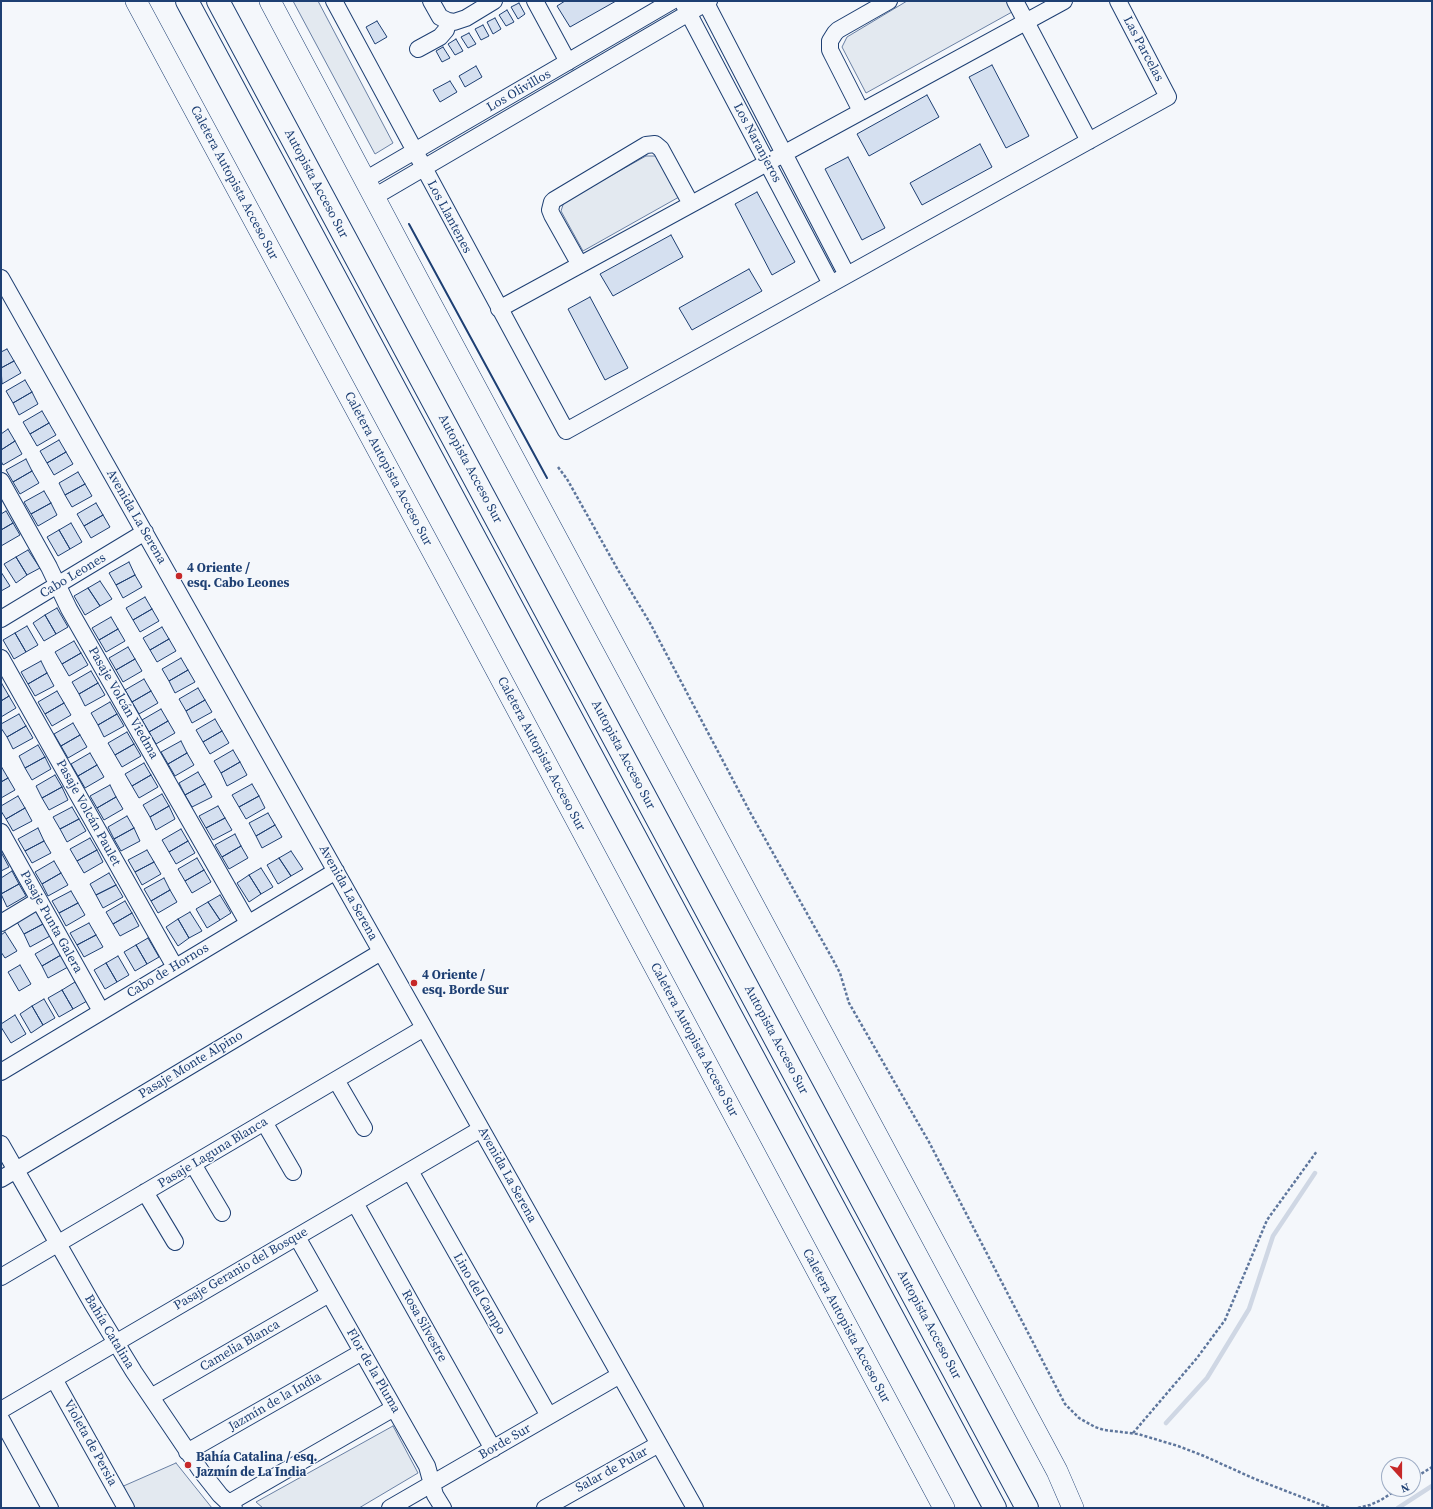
<!DOCTYPE html>
<html>
<head>
<meta charset="utf-8">
<style>
	body { margin:0 }
	#map { position:relative; width:1433px; height:1509px; overflow:hidden; background:#f4f7fb; font-family:"Source Serif 4",serif }
	canvas { display:block }
	.frame { position:absolute; inset:0; border:2px solid #1d3f73; pointer-events:none }
	.north { position:absolute; left:1381px; top:1457px; width:40px; height:40px; box-sizing:border-box; background:#f4f7fb; border:1px solid #9eadc5; border-radius:50%; rotate:159deg; font-size:11px; font-weight:700; line-height:16px; text-align:center; color:#1d3f73 }
	.north::after { content:''; display:block; margin:auto; width:14px; height:18px; background:#c62828; clip-path:polygon(50% 0,100% 100%,50% 72%,0 100%) }
</style>
</head>
<body>
<div id="map">
<canvas width="1433" height="1509"></canvas>
<div class="frame"></div>
<div class="north">N</div>
</div>
<script>
const ctx = document.querySelector('canvas').getContext('2d');
ctx.lineJoin = 'round';
function fill(path, color) { ctx.fillStyle = color; ctx.fill(path, 'evenodd'); }
const toPath = rows => new Path2D(rows.map(r => 'M' + r).join(''));
function trace(path, color, width, dash) { ctx.strokeStyle = color; ctx.lineWidth = width; ctx.lineCap = dash ? 'butt' : 'round'; ctx.setLineDash(dash || []); ctx.stroke(path); }
function drawText(font, color, halo, rows, align = 'center') {
  ctx.font = font + ' "Source Serif 4",serif'; ctx.lineWidth = 3; ctx.setLineDash([]); ctx.textBaseline = 'middle'; ctx.strokeStyle = halo; ctx.fillStyle = color; for (const [text, x, y, turn = 0] of rows) {
    ctx.save(); ctx.translate(x, y); ctx.rotate((+turn || 0) * Math.PI / 180); ctx.textAlign = isNaN(turn) ? turn : align; if (halo) ctx.strokeText(text, 0, 0); ctx.fillText(text, 0, 0); ctx.restore();
  }
}
const green = toPath([
	[293,1,318,1,393,143,375,154,293,1],
	[907,1,1007,1,1012,12,866,93,842,47,847,37,907,1],
	[646,156,656,156,679,197,583,251,561,211,564,202,646,156],
	[393,1426,418,1473,359,1508,263,1508,256,1502,393,1426],
	[176,1463,212,1508,131,1508,119,1488,176,1463]
]);
fill(green, '#e3e9f0');
trace(green, '#687fa3', 1);
trace(toPath([
	[1166,1423,1207,1378,1249,1309,1273,1236,1315,1173],
	[1398,1508,1432,1486]
]), '#cfd7e4', 4.5);
const building = toPath([
	[565,1,616,1,570,27,557,6,565,1],
	[519,3,525,14,518,19,511,7,519,3],
	[507,10,514,22,506,26,499,15,507,10],
	[495,18,501,29,493,34,487,22,495,18],
	[377,21,387,37,375,44,366,27,377,21],
	[483,25,489,36,481,40,475,29,483,25],
	[469,33,476,44,468,48,461,37,469,33],
	[456,39,463,51,455,55,448,44,456,39],
	[443,47,450,58,442,62,436,51,443,47],
	[992,65,1029,136,1006,148,969,77,992,65],
	[476,66,482,77,465,87,459,76,476,66],
	[450,81,457,92,440,102,433,90,450,81],
	[927,95,939,117,869,156,857,134,927,95],
	[980,144,992,167,922,205,910,183,980,144],
	[848,157,885,228,862,240,825,169,848,157],
	[757,192,795,262,772,275,735,204,757,192],
	[671,235,683,257,613,296,600,274,671,235],
	[749,269,762,291,692,330,679,308,749,269],
	[590,297,628,368,605,380,568,309,590,297],
	[7,349,14,361,1,368,1,352,7,349],
	[14,361,21,373,2,384,1,368,14,361],
	[25,380,32,392,13,403,6,391,25,380],
	[32,392,38,404,19,415,13,403,32,392],
	[42,411,49,423,30,434,23,422,42,411],
	[49,423,56,435,37,446,30,434,49,423],
	[8,429,15,441,1,450,1,434,8,429],
	[59,440,66,452,47,463,40,451,59,440],
	[15,441,22,454,3,465,1,461,1,450,15,441],
	[66,452,73,464,54,475,47,463,66,452],
	[26,459,32,471,13,482,6,470,26,459],
	[32,471,39,483,20,494,13,482,32,471],
	[78,472,85,484,65,495,59,483,78,472],
	[85,484,92,496,72,507,65,495,85,484],
	[44,491,51,503,31,514,24,502,44,491],
	[51,503,57,515,38,526,31,514,51,503],
	[96,503,103,515,84,526,77,514,96,503],
	[6,511,13,523,1,530,1,514,6,511],
	[103,515,110,527,91,538,84,526,103,515],
	[13,523,20,535,1,546,1,530,13,523],
	[71,523,82,542,70,549,59,530,71,523],
	[59,530,70,549,58,556,47,537,59,530],
	[28,550,40,568,27,575,16,557,28,550],
	[16,557,27,575,16,583,4,564,16,557],
	[129,562,135,575,116,585,109,573,129,562],
	[1,572,10,586,1,591,1,572],
	[135,575,142,587,123,598,116,585,135,575],
	[100,581,112,599,100,606,88,588,100,581],
	[88,588,100,606,85,615,74,596,88,588],
	[145,597,152,609,133,620,126,608,145,597],
	[57,608,68,627,56,634,45,615,57,608],
	[152,609,159,621,140,632,133,620,152,609],
	[45,615,56,634,44,641,33,623,45,615],
	[111,617,118,629,99,640,92,628,111,617],
	[27,626,38,645,26,652,15,633,27,626],
	[162,627,169,639,150,650,143,638,162,627],
	[118,629,125,641,106,652,99,640,118,629],
	[15,633,26,652,14,659,3,640,15,633],
	[169,639,176,651,157,662,150,650,169,639],
	[74,641,81,653,62,664,55,652,74,641],
	[128,647,135,659,116,670,109,658,128,647],
	[81,653,88,665,69,676,62,664,81,653],
	[181,658,188,670,169,681,162,669,181,658],
	[135,659,142,671,123,682,116,670,135,659],
	[41,661,47,673,28,684,21,672,41,661],
	[188,670,195,682,175,693,169,681,188,670],
	[91,671,98,683,79,694,72,682,91,671],
	[47,673,54,686,35,696,28,684,47,673],
	[144,679,151,691,132,702,125,690,144,679],
	[98,683,105,695,85,706,79,694,98,683],
	[2,684,9,696,1,701,1,685,2,684],
	[198,688,205,700,186,711,179,699,198,688],
	[57,691,64,703,45,714,38,702,57,691],
	[151,691,158,703,139,714,132,702,151,691],
	[9,696,16,708,1,717,1,701,9,696],
	[205,700,212,712,192,723,186,711,205,700],
	[110,702,117,714,98,725,91,713,110,702],
	[64,703,71,715,52,726,45,714,64,703],
	[161,709,168,721,149,732,142,720,161,709],
	[19,714,26,726,7,737,1,728,1,724,19,714],
	[117,714,124,726,104,737,98,725,117,714],
	[215,719,222,731,203,742,196,730,215,719],
	[168,721,175,733,156,744,149,732,168,721],
	[73,723,80,735,61,746,54,734,73,723],
	[26,726,33,738,13,749,7,737,26,726],
	[222,731,229,743,210,754,203,742,222,731],
	[127,732,134,744,115,755,108,743,127,732],
	[80,735,87,747,68,758,61,746,80,735],
	[181,741,187,753,168,764,161,752,181,741],
	[134,744,141,756,122,767,115,755,134,744],
	[38,745,45,757,25,768,19,756,38,745],
	[233,750,240,762,221,773,214,761,233,750],
	[90,753,97,765,78,776,71,764,90,753],
	[187,753,194,765,175,776,168,764,187,753],
	[45,757,51,769,32,780,25,768,45,757],
	[240,762,247,775,227,786,221,773,240,762],
	[144,763,151,775,132,786,125,774,144,763],
	[97,765,104,777,85,788,78,776,97,765],
	[1,766,8,778,1,782,1,766],
	[198,772,205,784,185,795,179,783,198,772],
	[55,775,62,787,42,798,36,786,55,775],
	[151,775,158,787,139,798,132,786,151,775],
	[8,778,15,790,1,798,1,782,8,778],
	[205,784,212,797,192,807,185,795,205,784],
	[252,784,259,796,239,807,232,795,252,784],
	[110,785,116,797,97,808,90,796,110,785],
	[62,787,68,800,49,810,42,798,62,787],
	[162,794,169,806,150,817,143,805,162,794],
	[18,796,25,808,6,819,1,811,1,806,18,796],
	[259,796,265,808,246,819,239,807,259,796],
	[116,797,123,809,104,820,97,808,116,797],
	[169,806,175,819,156,830,150,817,169,806],
	[218,806,225,818,206,828,199,816,218,806],
	[72,807,79,819,60,829,53,817,72,807],
	[25,808,32,821,13,831,6,819,25,808],
	[268,813,275,825,256,836,249,823,268,813],
	[127,816,134,828,114,839,108,827,127,816],
	[225,818,232,830,213,840,206,828,225,818],
	[79,819,86,831,67,842,60,829,79,819],
	[275,825,282,837,262,848,256,836,275,825],
	[38,828,44,841,25,851,18,839,38,828],
	[134,828,140,841,121,851,114,839,134,828],
	[181,829,188,841,169,852,162,840,181,829],
	[235,834,241,846,222,857,215,845,235,834],
	[90,838,97,850,77,861,70,849,90,838],
	[44,841,51,853,32,863,25,851,44,841],
	[188,841,195,853,176,864,169,852,188,841],
	[241,846,248,858,229,869,222,857,241,846],
	[97,850,103,862,84,873,77,861,97,850],
	[147,850,154,862,135,872,128,860,147,850],
	[291,851,303,869,291,876,279,858,291,851],
	[2,854,9,867,1,871,1,855,2,854],
	[197,858,204,870,185,881,178,869,197,858],
	[279,858,291,876,278,884,267,865,279,858],
	[54,861,61,873,42,884,35,872,54,861],
	[154,862,161,874,142,885,135,872,154,862],
	[261,868,273,887,261,894,249,875,261,868],
	[204,870,211,882,192,893,185,881,204,870],
	[12,871,19,884,1,894,1,878,12,871],
	[61,873,68,885,48,896,42,884,61,873],
	[109,873,116,885,96,895,90,884,109,873],
	[249,875,261,894,249,902,237,883,249,875],
	[164,878,170,890,151,901,144,889,164,878],
	[19,884,26,896,7,907,1,894,19,884],
	[116,885,123,897,103,908,96,895,116,885],
	[170,890,177,902,158,913,151,901,170,890],
	[71,891,78,903,59,913,52,901,71,891],
	[220,895,231,913,220,920,208,902,220,895],
	[125,901,132,913,113,924,106,912,125,901],
	[208,902,220,920,207,928,196,909,208,902],
	[78,903,85,915,66,926,59,913,78,903],
	[36,911,43,924,24,934,17,922,36,911],
	[190,912,202,931,189,938,178,919,190,912],
	[132,913,139,926,120,936,113,924,132,913],
	[178,919,189,938,178,946,166,927,178,919],
	[89,923,96,935,77,945,70,933,89,923],
	[43,924,50,936,30,947,24,934,43,924],
	[5,932,17,951,5,958,1,952,1,935,5,932],
	[96,935,103,947,84,957,77,945,96,935],
	[148,938,159,957,147,964,136,945,148,938],
	[54,943,61,955,42,966,35,954,54,943],
	[136,945,147,964,135,971,124,952,136,945],
	[61,955,68,967,48,978,42,966,61,955],
	[118,956,129,975,117,982,106,963,118,956],
	[106,963,117,982,105,989,94,970,106,963],
	[20,965,31,984,19,991,8,972,20,965],
	[75,982,87,1001,73,1009,62,990,75,982],
	[62,990,73,1009,59,1017,48,998,62,990],
	[44,999,55,1018,43,1025,32,1006,44,999],
	[32,1006,43,1025,31,1033,20,1014,32,1006],
	[15,1015,26,1034,11,1043,1,1027,1,1024,15,1015]
]);
fill(building, '#d5e0f0');
trace(building, '#1d3f73', 1);
const minor = toPath([
	[334,1,566,431,1168,97,1118,1],
	[431,1,440,17,448,21,454,22,466,18,494,1],
	[535,1,568,62],
	[682,1,831,284],
	[705,1,847,275],
	[1015,1,1089,141],
	[418,49,440,37,446,30,448,21],
	[861,111,832,54,830,50,830,41,835,33,838,30,889,1],
	[365,180,672,1],
	[374,197,709,1],
	[580,265,552,215,550,210,552,202,554,200,646,145,655,144,661,149,691,204],
	[1,278,695,1508],
	[499,309,1064,1],
	[1,481,49,567,69,609,248,923],
	[1,619,145,532],
	[1,658,175,967],
	[1,832,101,1011],
	[1,923,39,900],
	[1,1072,336,871],
	[336,1080,364,1128],
	[264,1122,293,1172],
	[1,1144,93,1305,134,1372,201,1471,220,1495,234,1508],
	[193,1164,222,1213],
	[410,1171,549,1416],
	[1,1179,381,952],
	[145,1192,175,1242],
	[355,1203,493,1449],
	[297,1237,427,1466,435,1495,443,1508],
	[1,1277,424,1028],
	[54,1379,126,1508],
	[151,1397,329,1294],
	[1,1410,481,1129],
	[1,1419,50,1508],
	[187,1452,362,1352],
	[229,1503,394,1408],
	[390,1508,620,1375],
	[545,1508,659,1444]
]);
const major = toPath([
	[136,1,469,619,944,1508],
	[270,1,424,291,1041,1441,1057,1471,1073,1508]
]);
const highway = toPath([
	[187,1,995,1508],
	[218,1,1027,1508]
]);
trace(minor, '#1d3f73', 18);
trace(major, '#1d3f73', 22);
trace(highway, '#1d3f73', 24);
trace(toPath([
	[558,467,567,479,618,570,650,623,750,812,832,958,840,973,849,1003,929,1142,1065,1404,1079,1418,1095,1427,1104,1430,1138,1434,1178,1446,1204,1456,1255,1479,1330,1508],
	[1133,1433,1197,1358,1225,1320,1267,1220,1317,1151],
	[1413,1479,1432,1467],
	[1358,1508,1370,1505,1381,1500,1398,1489]
]), '#5e769c', 2.5, [3, 2]);
trace(minor, '#f4f7fb', 16);
trace(major, '#f4f7fb', 21);
trace(highway, '#f4f7fb', 22);
trace(toPath([
	[409,224,547,478]
]), '#1d3f73', 2);
for (const [x, y, r, color] of [
	[179,576,4,"#c62828"],
	[414,983,4,"#c62828"],
	[188,1465,4,"#c62828"]
]) { const dot = new Path2D(); dot.arc(x, y, r, 0, 2 * Math.PI); ctx.fillStyle = color; ctx.fill(dot); trace(dot, '#f4f7fb', 1.5); }
drawText('13px', '#1d3f73', '#f4f7fb', [
	["Las Parcelas",1143,49,62],
	["Los Olivillos",519,91,-30],
	["Los Naranjeros",757,143,62],
	["Caletera Autopista Acceso Sur",234,183,62],
	["Autopista Acceso Sur",316,184,62],
	["Los Llantenes",449,217,62],
	["Caletera Autopista Acceso Sur",388,469,62],
	["Autopista Acceso Sur",470,469,62],
	["Avenida La Serena",136,517,60],
	["Cabo Leones",73,576,-31],
	["Pasaje Volcán Viedma",123,703,60],
	["Caletera Autopista Acceso Sur",541,754,62],
	["Autopista Acceso Sur",623,755,62],
	["Pasaje Volcán Paulet",88,813,61],
	["Avenida La Serena",348,893,61],
	["Pasaje Punta Galera",51,922,61],
	["Cabo de Hornos",168,971,-31],
	["Caletera Autopista Acceso Sur",694,1040,62],
	["Autopista Acceso Sur",776,1040,62],
	["Pasaje Monte Alpino",191,1065,-31],
	["Pasaje Laguna Blanca",213,1153,-31],
	["Avenida La Serena",507,1175,61],
	["Pasaje Geranio del Bosque",241,1269,-30],
	["Lino del Campo",479,1294,60],
	["Autopista Acceso Sur",929,1325,62],
	["Rosa Silvestre",424,1326,61],
	["Caletera Autopista Acceso Sur",846,1326,62],
	["Bahía Catalina",109,1332,59],
	["Camelia Blanca",240,1346,-30],
	["Flor de la Pluma",373,1371,60],
	["Jazmín de la India",275,1402,-30],
	["Borde Sur",505,1442,-30],
	["Violeta de Persia",90,1443,61],
	["Salar de Pular",612,1470,-29]
]);
drawText('bold 13px', '#1d3f73', '#f4f7fb', [
	["4 Oriente /",187,569],
	["esq. Cabo Leones",187,584],
	["4 Oriente /",422,976],
	["esq. Borde Sur",422,991],
	["Bahía Catalina / esq.",196,1458],
	["Jazmín de La India",196,1473]
], 'left');
</script>
</body>
</html>
